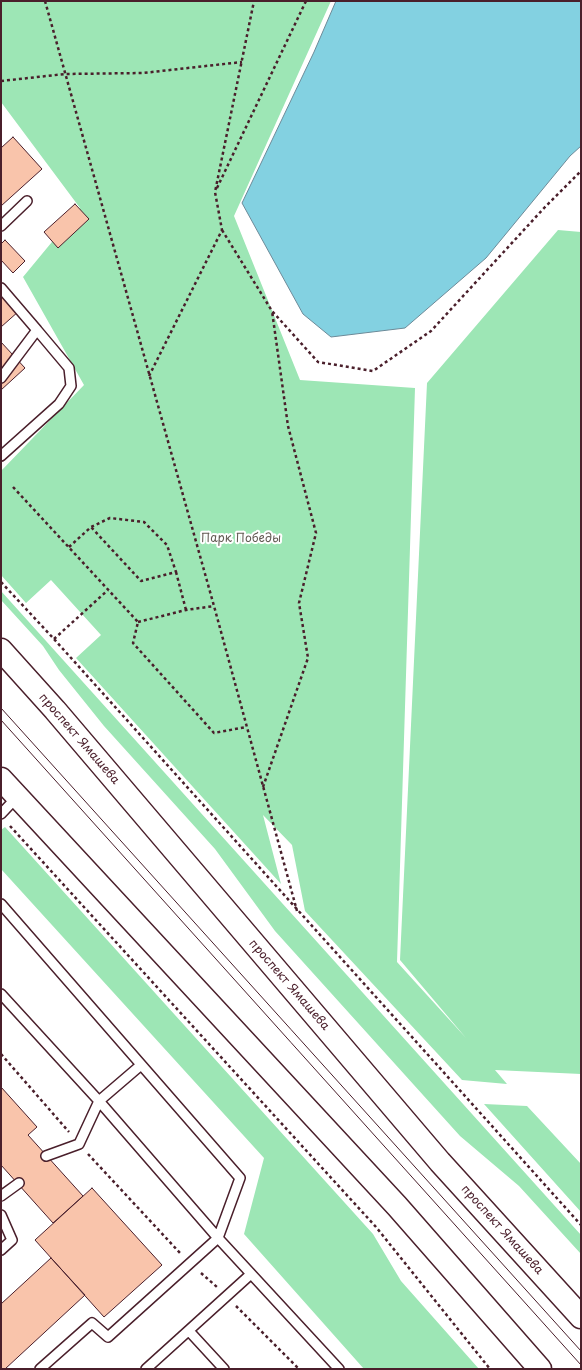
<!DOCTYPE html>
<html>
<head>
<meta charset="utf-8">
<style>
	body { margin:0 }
	#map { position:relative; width:582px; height:1370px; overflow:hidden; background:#fff; font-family:"Playpen Sans",sans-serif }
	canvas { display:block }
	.frame { position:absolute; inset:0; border:2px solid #4a1f2b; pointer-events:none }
</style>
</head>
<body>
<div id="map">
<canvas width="582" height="1370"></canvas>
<div class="frame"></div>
</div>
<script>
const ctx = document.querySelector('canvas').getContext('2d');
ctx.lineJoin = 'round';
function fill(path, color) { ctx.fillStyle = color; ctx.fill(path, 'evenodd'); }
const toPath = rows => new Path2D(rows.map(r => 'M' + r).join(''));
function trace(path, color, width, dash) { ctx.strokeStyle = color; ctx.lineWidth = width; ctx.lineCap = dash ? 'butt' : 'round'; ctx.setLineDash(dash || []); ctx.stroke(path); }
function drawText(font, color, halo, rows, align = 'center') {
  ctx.font = font + ' "Playpen Sans",sans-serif'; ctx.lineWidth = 4; ctx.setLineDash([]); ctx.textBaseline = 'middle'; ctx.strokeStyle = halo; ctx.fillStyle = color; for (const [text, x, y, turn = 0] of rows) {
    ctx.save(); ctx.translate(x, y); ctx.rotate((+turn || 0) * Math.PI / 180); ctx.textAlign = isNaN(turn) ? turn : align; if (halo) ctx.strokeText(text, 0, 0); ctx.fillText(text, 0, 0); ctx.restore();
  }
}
fill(toPath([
	[1,1,331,1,234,216,300,380,415,388,397,962,466,1038,400,960,427,383,558,230,581,232,581,1074,495,1070,507,1084,462,1080,305,911,292,845,263,815,281,884,76,658,101,635,51,580,26,603,1,575,1,471,84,385,23,277,80,208,1,102],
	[1,591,581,1235,581,1254,519,1186,460,1136,275,931,215,849,104,726,59,670,43,646,1,600],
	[5,827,373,1234,401,1281,479,1369,364,1369,244,1234,264,1158,1,869,1,830],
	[484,1104,527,1106,581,1164,581,1212]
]), '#9de6b5');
const water = toPath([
	[336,1,581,1,581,146,570,156,486,258,405,328,331,337,303,314,242,203,314,52,336,1]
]);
fill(water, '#83d1e1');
trace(water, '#6c8a98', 1);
const building = toPath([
	[13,137,42,169,1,206,1,148,13,137],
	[75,204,89,219,58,248,44,232,75,204],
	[5,240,25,261,13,273,1,260,1,244,5,240],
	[1,292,19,311,1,327,1,292],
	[1,342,25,368,1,390,1,342],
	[1,1087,37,1127,28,1135,83,1196,53,1223,1,1165,1,1087],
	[92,1188,162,1265,104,1317,35,1240,92,1188],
	[51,1258,85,1295,5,1369,1,1369,1,1304,51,1258]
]);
fill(building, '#f9c4ab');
trace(building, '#4a1f2b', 1);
const lane = toPath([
	[1,226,27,201],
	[1,288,37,330,1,378],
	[1,456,59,404,71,386,69,368,37,330],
	[1,814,18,796],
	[1,904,240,1178,218,1238,108,1337,92,1323,40,1369],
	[1,994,99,1101,218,1238,339,1369],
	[46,1156,79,1144,99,1101,141,1065],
	[1,1196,19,1183],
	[1,1215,12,1240,1,1250],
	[189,1331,224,1369],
	[146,1369,251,1274]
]);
const primary = toPath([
	[1,650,55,710,440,1162,581,1317],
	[1,779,397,1206,540,1369]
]);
trace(lane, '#4a1f2b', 12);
trace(primary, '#4a1f2b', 25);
trace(toPath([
	[45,1,214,606,297,911],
	[1,81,65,74,143,73,242,62],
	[217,188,306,1],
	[222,230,272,311,318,362,373,371,431,331,545,207,581,171],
	[149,376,222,230,215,192,254,1],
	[13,487,138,622,133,643,214,733,246,727],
	[69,547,91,527,110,518,144,522,167,545,176,572,141,581,91,527],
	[176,572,186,610],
	[1,582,54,639,581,1225],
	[138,622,186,610,214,606],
	[54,639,108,590],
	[263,787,308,658,299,603,316,533,288,426,272,311],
	[10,826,376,1227,490,1369],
	[1,1054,69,1132],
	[88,1154,180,1253],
	[201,1273,217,1287],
	[236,1306,299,1369]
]), '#4a1f2b', 2.5, [3, 3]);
trace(lane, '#fff', 9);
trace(primary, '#fff', 22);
trace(toPath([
	[1,708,581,1351],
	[1,720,581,1365]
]), '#4a1f2b', 1);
drawText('12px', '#635b54', '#fff', [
	["Парк Победы",241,539]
]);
drawText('12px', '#4a1f2b', '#fff', [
	["проспект Ямашева",79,739,49],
	["проспект Ямашева",289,985,49],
	["проспект Ямашева",502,1230,48]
]);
</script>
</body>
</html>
